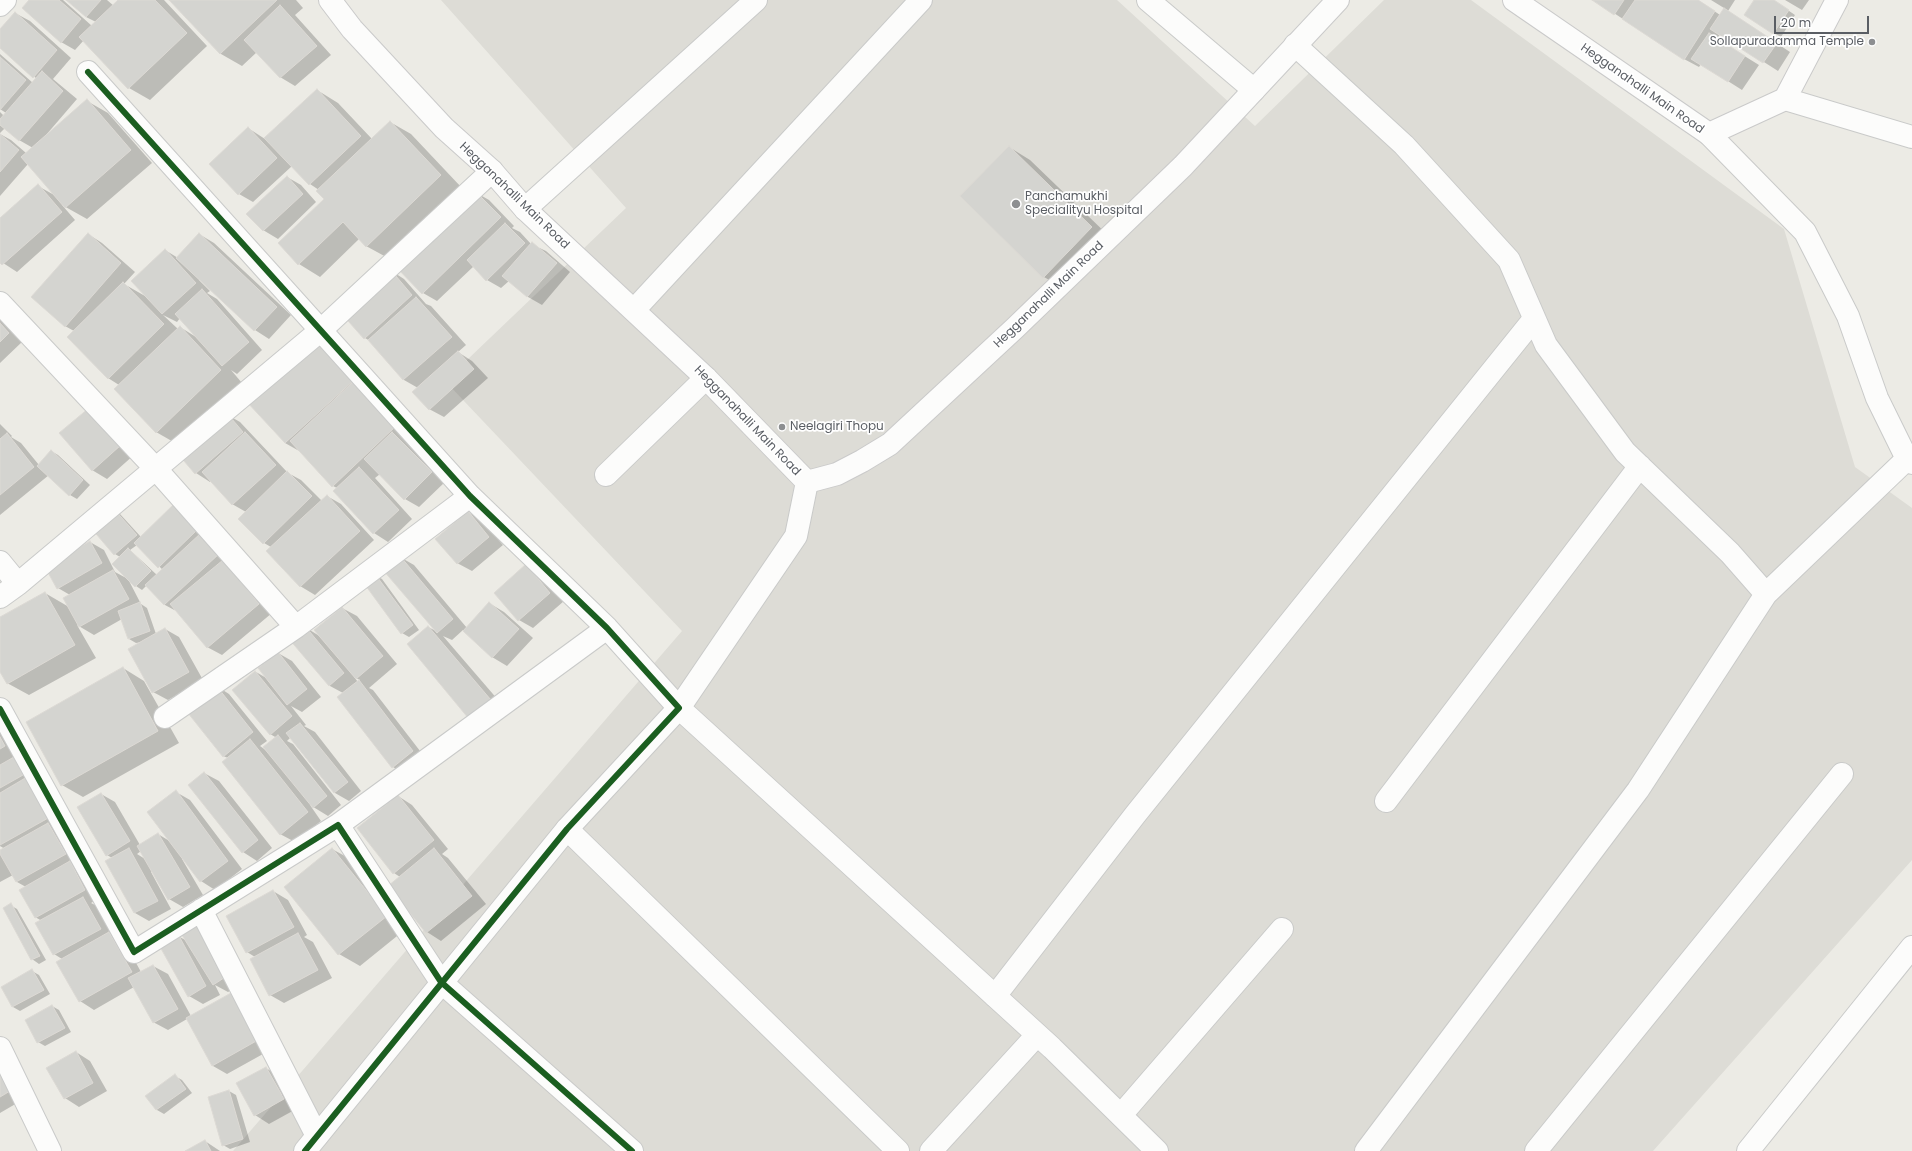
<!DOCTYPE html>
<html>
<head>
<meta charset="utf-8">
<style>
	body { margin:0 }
	#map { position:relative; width:1912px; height:1151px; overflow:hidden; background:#ecebe5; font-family:Poppins,sans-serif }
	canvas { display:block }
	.scale { position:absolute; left:1774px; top:16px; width:95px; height:18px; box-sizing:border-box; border:2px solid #5a5e64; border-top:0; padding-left:5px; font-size:12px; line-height:14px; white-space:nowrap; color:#5a5e64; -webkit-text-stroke:3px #fff; paint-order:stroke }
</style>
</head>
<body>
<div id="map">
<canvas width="1912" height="1151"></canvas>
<div class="scale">20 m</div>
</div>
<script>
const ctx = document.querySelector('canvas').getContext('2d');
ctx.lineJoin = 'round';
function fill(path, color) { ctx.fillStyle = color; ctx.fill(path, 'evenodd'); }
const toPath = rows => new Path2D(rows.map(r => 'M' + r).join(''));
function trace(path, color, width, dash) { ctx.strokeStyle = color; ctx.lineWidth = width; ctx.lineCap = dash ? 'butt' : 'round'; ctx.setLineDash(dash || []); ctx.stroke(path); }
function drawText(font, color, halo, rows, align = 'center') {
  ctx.font = font + ' Poppins,sans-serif'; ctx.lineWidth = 3.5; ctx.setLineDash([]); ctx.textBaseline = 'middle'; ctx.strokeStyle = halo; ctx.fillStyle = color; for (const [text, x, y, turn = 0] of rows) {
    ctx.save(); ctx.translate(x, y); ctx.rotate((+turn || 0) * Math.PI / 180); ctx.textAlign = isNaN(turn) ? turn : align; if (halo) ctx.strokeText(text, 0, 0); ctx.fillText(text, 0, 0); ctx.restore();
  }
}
fill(toPath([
	[441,0,1117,0,1255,126,1384,0,1471,0,1784,229,1855,467,1912,508,1912,860,1653,1151,233,1151,682,631,445,381,626,208]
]), '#dddcd6');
fill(toPath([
	[30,0,63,0,92,26,96,22,86,17,67,0,107,0,114,6,120,0,164,0,207,46,150,100,129,88,84,40,75,50,61,42],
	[170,0,296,0,303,8,295,15,331,55,295,86,280,77,257,52,242,66,221,54],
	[1594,0,1698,0,1720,15,1724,8,1711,0,1735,0,1728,11,1790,52,1778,71,1720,34,1717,39,1759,65,1742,90,1701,64,1699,67,1684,59],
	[1755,0,1773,0,1795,15,1781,37,1774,33],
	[1785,0,1809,0,1802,10],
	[15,13,30,21,71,58,53,79,77,99,46,135,47,136,87,101,108,113,152,163,87,219,62,205,75,220,17,272,0,261,0,219,38,186,56,196,28,164,0,196,0,134,11,140,26,153,33,148,19,140,5,128,0,133,0,112,4,116,6,113,0,109,0,54,33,83,37,79,0,47,0,31],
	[317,90,338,103,372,139,390,122,411,134,462,188,388,258,366,246,359,239,320,277,299,264,325,199,319,190,310,184,292,166,253,202,239,194,210,164,248,128,265,139],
	[1009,147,1030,160,1113,240,1065,289,1044,277],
	[287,177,301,185,316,202,278,239,263,230],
	[475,192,489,200,514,226,512,228,520,232,531,244,546,251,570,272,542,305,528,297,509,281,501,288,487,280,474,266,437,301,423,293],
	[88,234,102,243,135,272,124,284,145,296,165,250,178,258,199,234,214,243,291,315,269,339,255,330,200,279,199,280,210,291,207,293,217,299,262,350,237,374,231,370,242,383,177,444,156,432,119,385,108,378,74,331,65,326],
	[163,315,177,322,180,318,196,337,180,327,178,329],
	[390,270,404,279,426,304,431,306,466,345,458,352,472,361,488,378,444,417,429,409,418,388,404,380,370,341,365,338],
	[0,317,23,341,0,363],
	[316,338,446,481,419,507,405,499,380,474,375,478,412,519,388,542,374,533,337,488,333,486,301,452,285,443],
	[89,409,135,454,107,479,92,470],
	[226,414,240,422,288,473,301,480,322,501,327,496,341,504,374,540,315,595,300,586,271,547,264,543,240,519,246,512,232,504,211,481,210,482,196,473],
	[0,424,12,436,11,437,21,443,39,465,51,451,58,455,90,485,77,499,70,495,49,475,0,515],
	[174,505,272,613,222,655,207,647,178,612,165,605,147,585,142,590,136,586,120,557,115,554,113,510,120,514,141,537],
	[137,545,163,570,157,575,130,550],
	[468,512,482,521,503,545,472,571,457,563],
	[90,542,104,550,115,572,128,579,141,604,147,608,156,634,165,629,179,637,203,680,168,700,153,692,142,642,136,643,129,639,122,619,94,635,77,625,96,658,29,695,7,683,0,670,0,619,45,593,69,607,70,595,58,588],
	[400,557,414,565,467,628,489,603,504,612,533,638,507,666,492,657,463,630,452,640,443,636,505,708,484,726,428,627,436,631],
	[526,566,540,574,564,601,533,628,519,620],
	[375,575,382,579,419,630,409,637,402,633],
	[342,608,357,616,397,664,369,688,373,690,427,760,407,776,393,767,338,697,343,693,330,686,291,639,305,627,321,637],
	[354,677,360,680,358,682],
	[278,653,292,661,321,697,302,712,291,706,306,725,304,726,315,732,361,791,349,801,335,793,291,737,287,741,293,744,341,805,328,816,310,805,321,821,295,842,280,834,228,758,223,756,215,685,229,694,267,741,260,746,267,751,277,738,270,734,256,672,268,679],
	[123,668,144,681,179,743,83,797,62,785],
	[0,721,19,755,13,758,28,767,99,898,91,903,97,906,124,941,141,972,153,966,168,974,191,1016,231,994,246,1002,272,1049,227,1074,213,1066,187,1019,168,1030,153,1022,134,987,94,1010,80,1001,62,959,54,954,42,921,35,917,26,887,17,882,13,875,0,882,0,851,5,849,0,846],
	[204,773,219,781,272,848,257,861,243,852],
	[176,792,190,800,242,869,215,890,201,881,183,858,182,859,203,895,183,907,169,899,153,871,151,872,171,909,149,921,135,913,107,861,112,858,107,855,101,794,115,802,140,845,158,834,171,842],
	[141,851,145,859,137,854],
	[398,796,412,805,448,849,442,854,448,858,486,904,441,941,427,932,400,877,394,873],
	[332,849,354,861,407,928,360,966,339,954],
	[273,891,288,900,307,935,304,937,313,942,332,978,284,1003,270,995,255,957,247,952],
	[10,905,17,909,46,960,39,964,32,959,4,908],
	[178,936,187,941,244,983,228,992,215,985,220,995,203,1004,189,996],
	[32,971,39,975,50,994,20,1011,13,1007,2,988],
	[52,1006,59,1010,71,1032,45,1046,38,1042],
	[76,1052,90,1061,107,1091,79,1107,65,1098],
	[266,1068,280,1077,298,1108,269,1124,255,1115],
	[0,1069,24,1099,0,1113],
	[175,1076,182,1080,192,1093,164,1114,157,1110,147,1096],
	[229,1091,236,1095,250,1142,230,1149,223,1145],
	[205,1141,220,1151,187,1151]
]), '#0003');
const building = toPath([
	[29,0,59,0,81,19,61,43,22,8,29,0],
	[66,0,101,0,86,17,66,0],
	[118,0,155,0,187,33,128,89,79,37,118,0],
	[169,0,277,0,220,54,169,0],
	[1592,0,1624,0,1614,15,1592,0],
	[1635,0,1698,0,1715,11,1684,60,1622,19,1635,0],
	[1754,0,1774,0,1789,10,1773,34,1744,15,1754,0],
	[280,5,317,46,280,78,244,40,280,5],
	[1724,8,1777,43,1763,63,1710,29,1724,8],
	[15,12,57,50,33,78,0,48,0,29,15,12],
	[1709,33,1745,56,1728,82,1691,59,1709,33],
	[0,57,26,80,0,110,0,57],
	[42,71,63,91,19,141,0,125,0,119,42,71],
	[317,89,361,136,309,185,264,138,317,89],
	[87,99,131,150,65,208,21,157,87,99],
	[390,121,441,175,366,247,343,222,298,265,278,243,324,199,316,191,390,121],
	[248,127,277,158,238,195,209,164,248,127],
	[0,134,19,150,0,172,0,134],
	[1009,146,1092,227,1043,278,960,196,1009,146],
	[287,176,303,194,263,231,246,214,287,176],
	[38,184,62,212,2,265,0,263,0,218,38,184],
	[475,191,501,217,422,294,396,267,475,191],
	[505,223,525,243,486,281,467,260,505,223],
	[88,233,121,263,65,327,31,297,88,233],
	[199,233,277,307,254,331,176,258,199,233],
	[532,242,557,263,527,297,502,276,532,242],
	[165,249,196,283,162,314,131,281,165,249],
	[390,269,412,295,364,339,341,313,390,269],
	[123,282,164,324,108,379,67,337,123,282],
	[202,289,249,342,222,366,175,314,202,289],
	[416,297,452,337,403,380,368,340,416,297],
	[0,323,9,333,0,342,0,323],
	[180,326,221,370,156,433,114,389,180,326],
	[315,337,354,380,285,443,246,401,315,337],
	[458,351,474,369,429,410,412,392,458,351],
	[353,382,395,427,332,487,290,441,353,382],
	[89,408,121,445,92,471,59,433,89,408],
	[226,412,243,432,195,474,178,454,226,412],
	[245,432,276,465,232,505,202,472,245,432],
	[392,432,432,472,404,500,364,459,392,432],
	[7,433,34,467,0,495,0,439,7,433],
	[51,450,83,480,69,496,37,466,51,450],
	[359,467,399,510,373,534,333,491,359,467],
	[287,471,312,496,263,544,238,519,287,471],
	[327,495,360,531,300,587,266,551,327,495],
	[174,504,198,529,158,568,134,543,174,504],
	[113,508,137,535,114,555,91,528,113,508],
	[468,511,489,537,457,564,435,539,468,511],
	[201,533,220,553,164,605,145,585,201,533],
	[90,541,102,563,57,589,45,567,90,541],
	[128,548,151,571,135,587,112,564,128,548],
	[400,556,453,619,437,633,383,570,400,556],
	[223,560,259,604,207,648,170,604,223,560],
	[526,564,550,593,518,621,494,593,526,564],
	[113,570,129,599,79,627,63,598,113,570],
	[375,574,413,625,401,634,363,582,375,574],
	[45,592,75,645,7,684,0,672,0,617,45,592],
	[140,602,150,631,128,639,118,611,140,602],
	[489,602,519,629,492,658,463,631,489,602],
	[342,607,383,656,356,679,314,630,342,607],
	[305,626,344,673,329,686,289,639,305,626],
	[428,626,491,700,469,719,407,644,428,626],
	[165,628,189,672,152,693,128,649,165,628],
	[278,652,307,689,287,705,258,668,278,652],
	[123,667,158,731,61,786,26,722,123,667],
	[255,671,292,716,270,735,232,690,255,671],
	[359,680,413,751,392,768,337,697,359,680],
	[215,684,253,732,223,757,184,708,215,684],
	[300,723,348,782,334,793,286,733,300,723],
	[278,735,327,796,313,808,263,747,278,735],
	[0,737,5,746,0,749,0,737],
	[250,739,308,812,280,835,222,762,250,739],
	[14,757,23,775,0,788,0,765,14,757],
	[204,772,258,840,242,853,188,785,204,772],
	[27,777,50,817,0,845,0,793,27,777],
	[176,790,228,861,200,882,147,812,176,790],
	[101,793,130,841,106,856,77,807,101,793],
	[398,795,434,840,393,874,357,828,398,795],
	[48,823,66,854,16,882,0,854,0,850,48,823],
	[158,833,190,887,168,900,137,846,158,833],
	[129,848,158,901,134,913,105,861,129,848],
	[332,848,387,916,338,955,284,887,332,848],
	[434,848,472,896,426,933,388,886,434,848],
	[70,861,85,890,35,918,19,890,70,861],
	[273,890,294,927,246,953,226,916,273,890],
	[83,897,101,929,53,955,35,923,83,897],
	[11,903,40,956,31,960,3,908,11,903],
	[200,919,230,974,213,985,180,932,200,919],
	[109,932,132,972,79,1002,56,962,109,932],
	[298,933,318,970,269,996,250,959,298,933],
	[178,934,206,986,188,997,159,945,178,934],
	[153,965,178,1009,153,1023,128,978,153,965],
	[32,969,44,990,12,1007,1,987,32,969],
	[231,993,258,1040,212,1066,186,1018,231,993],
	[52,1005,65,1028,37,1043,25,1020,52,1005],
	[76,1051,93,1083,64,1099,46,1068,76,1051],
	[266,1067,284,1099,254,1116,236,1083,266,1067],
	[0,1072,10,1091,0,1097,0,1072],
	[175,1074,186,1089,156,1110,145,1096,175,1074],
	[229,1090,243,1139,222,1146,208,1097,229,1090],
	[205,1140,211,1151,185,1151,205,1140]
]);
fill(building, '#d4d4d0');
trace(building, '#dcd9d4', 1);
const minor = toPath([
	[1148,0,1254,90],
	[0,5,5,0],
	[1295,45,1404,145,1509,260,1546,345,1625,452,1730,553,1766,594,1907,459],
	[88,72,470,496,607,628,679,708],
	[1785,99,1912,137],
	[1709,134,1805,232,1848,316,1877,398,1907,459,1912,463],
	[525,209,756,0],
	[0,303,156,469,296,627],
	[634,310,921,0],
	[606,475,706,378],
	[0,562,18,584],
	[0,597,18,584,321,330,492,171],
	[0,709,134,952,338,825,441,982,632,1151],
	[165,717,296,627,470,496],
	[1386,801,1640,466],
	[338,825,607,628],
	[567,829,898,1151],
	[201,910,317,1136],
	[995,996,1135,815,1534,319],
	[0,1048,50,1151],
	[1121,1115,1282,929],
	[931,1151,1037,1035],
	[1366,1151,1638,790,1766,594],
	[1536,1151,1842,774],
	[1748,1151,1912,947]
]);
const tertiary = toPath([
	[807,482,796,536,679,708,1052,1048,1157,1151],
	[305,1151,567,829,679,708]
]);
const secondary = toPath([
	[330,0,352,29,444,128,492,171,525,209,706,378,807,482,837,474,862,461,890,444,1015,328,1183,166,1338,0],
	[1514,0,1709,134,1785,99,1837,0]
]);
trace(minor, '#c9cac9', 24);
trace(tertiary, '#c9cac9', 24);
trace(secondary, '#cacaca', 24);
trace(minor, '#fcfcfb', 22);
trace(tertiary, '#fcfcfb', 22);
trace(secondary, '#fcfcfb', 22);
trace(toPath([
	[88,72,470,496,607,628,679,708,567,829,305,1151],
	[0,709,134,952,338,825,441,982,632,1151]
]), '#1b5e20', 6);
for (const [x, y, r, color] of [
	[1872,42,4,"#8d8f91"],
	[1016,204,5,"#8d8f91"],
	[782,427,4,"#8d8f91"]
]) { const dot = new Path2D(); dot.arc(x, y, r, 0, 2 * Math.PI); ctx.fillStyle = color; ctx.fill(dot); trace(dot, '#fff', 1.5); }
drawText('12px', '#5a5e64', '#fff', [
	["Sollapuradamma Temple",1864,42,"right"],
	["Panchamukhi",1025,197],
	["Specialityu Hospital",1025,211],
	["Neelagiri Thopu",790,427]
], 'left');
drawText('12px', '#5a5e64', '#fff', [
	["Hegganahalli Main Road",1642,89,35],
	["Hegganahalli Main Road",514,196,44],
	["Hegganahalli Main Road",1049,295,-44],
	["Hegganahalli Main Road",747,421,46]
]);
</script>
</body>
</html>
